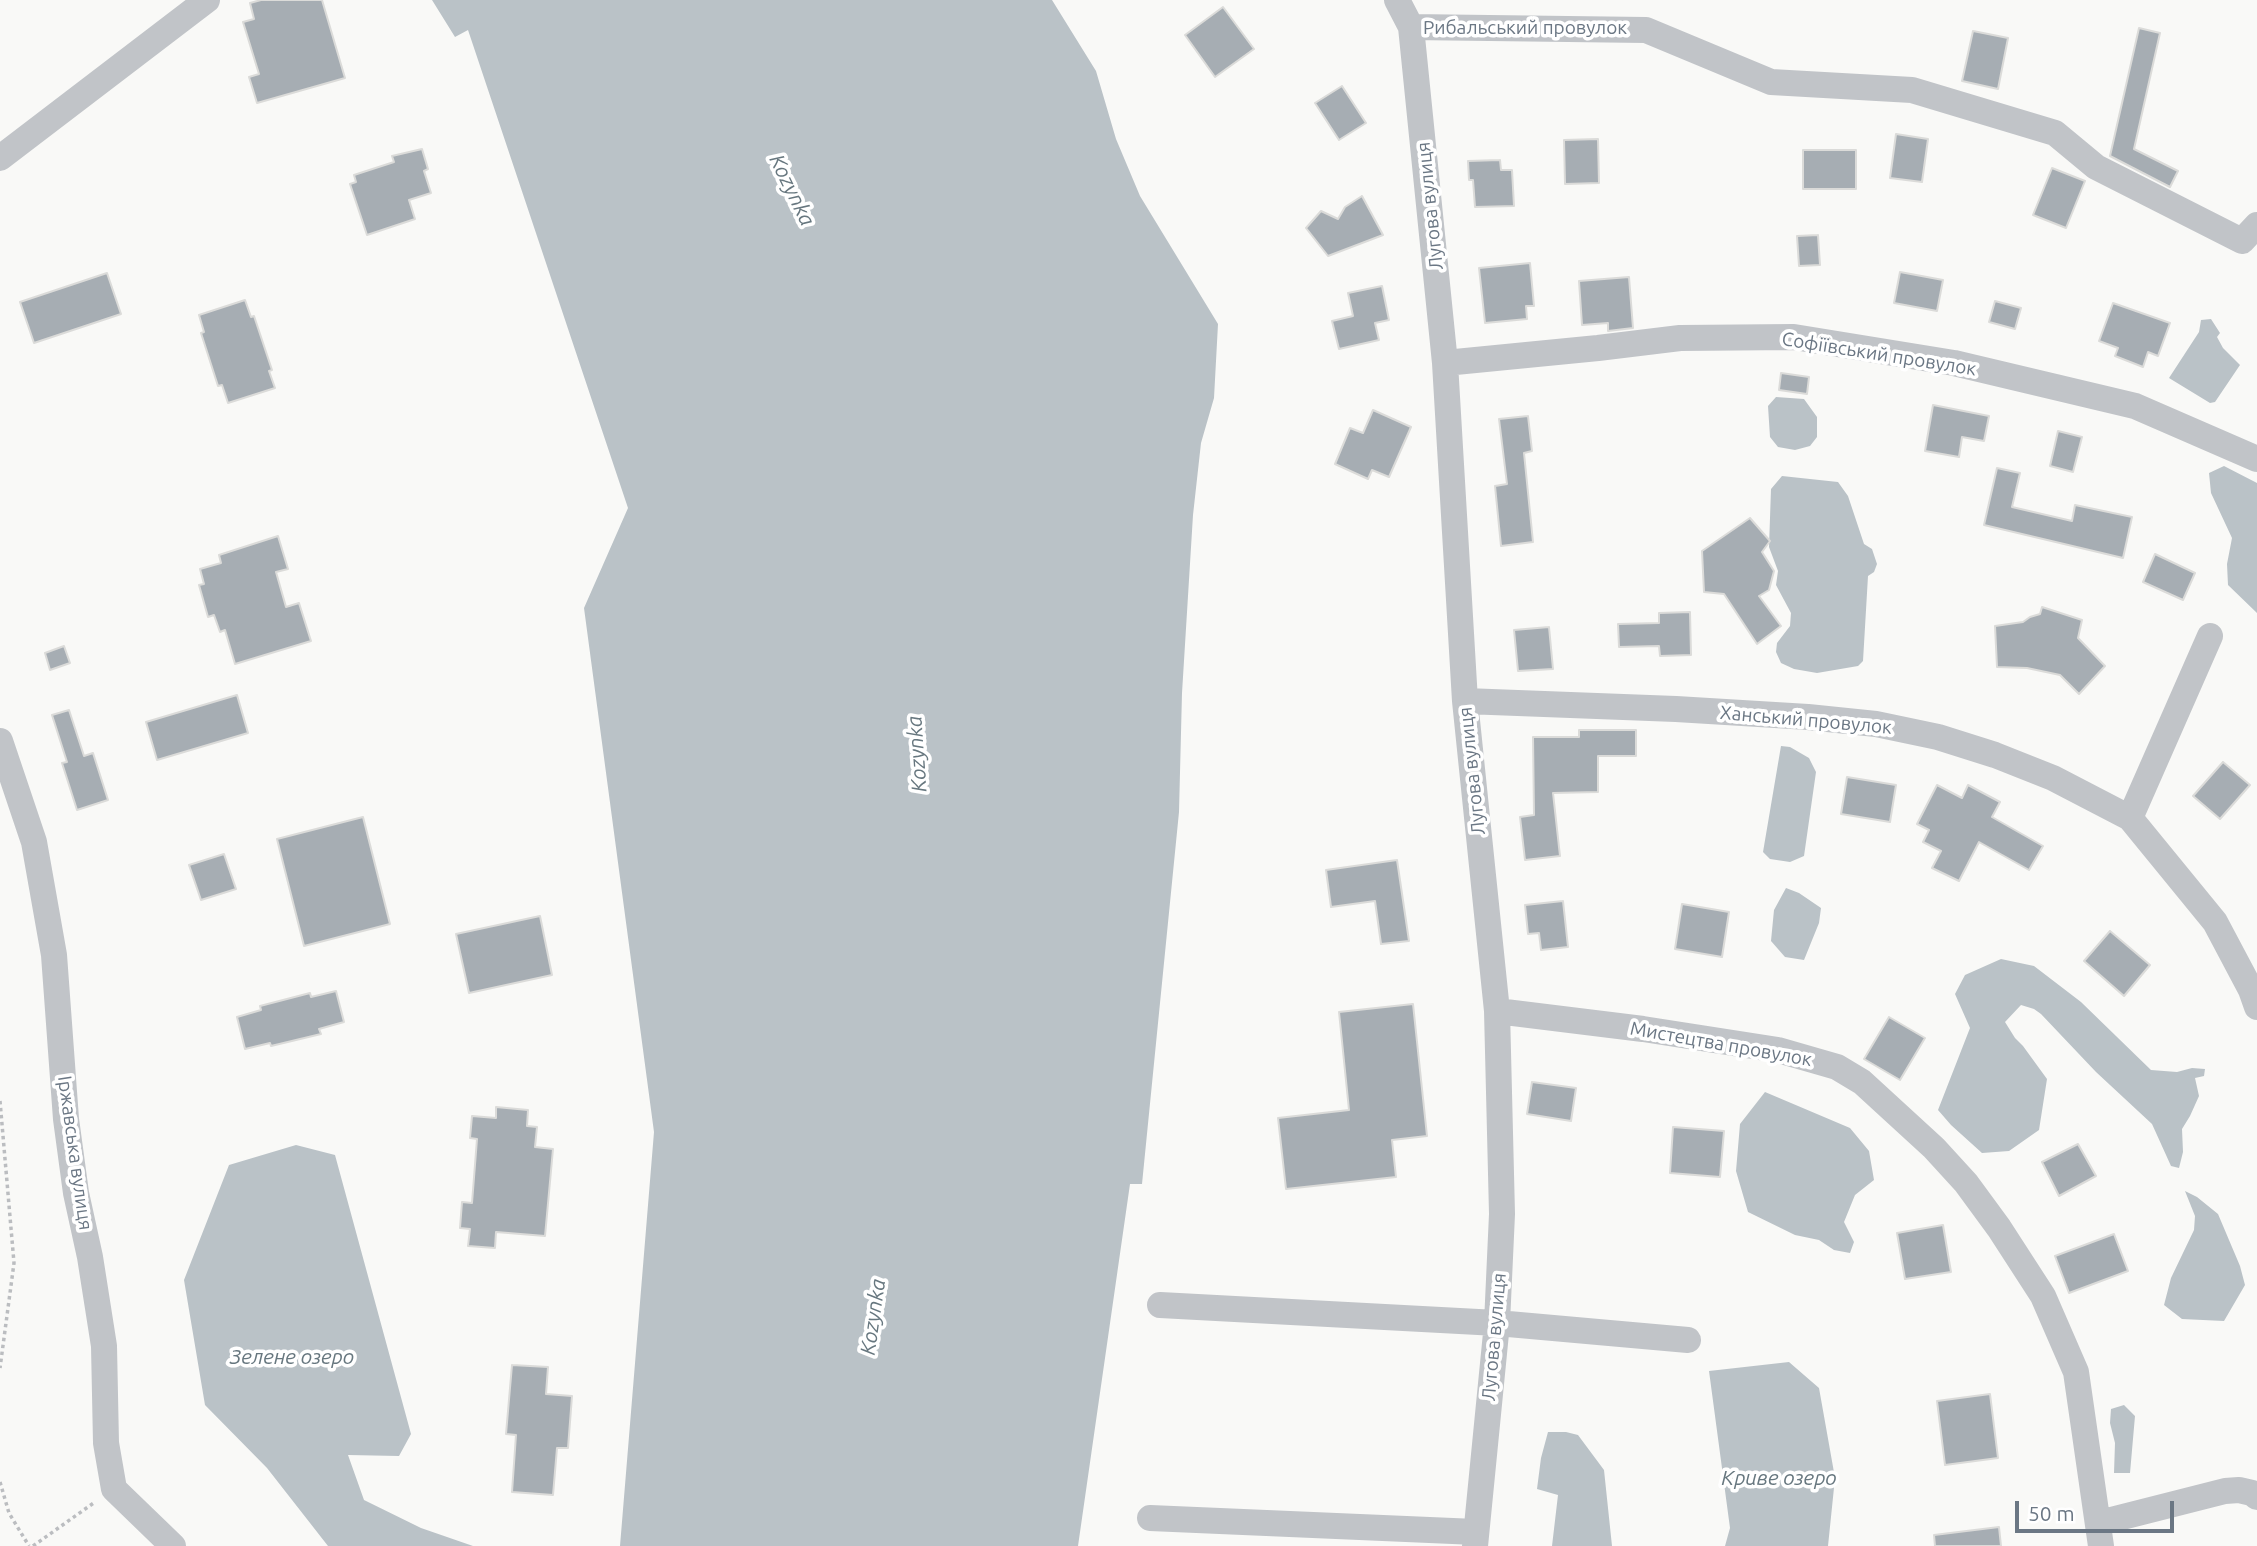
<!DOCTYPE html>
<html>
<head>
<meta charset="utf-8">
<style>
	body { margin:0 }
	#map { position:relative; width:2257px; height:1546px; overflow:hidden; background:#f9f9f7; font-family:Ubuntu,sans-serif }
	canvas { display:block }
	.scale { position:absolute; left:2015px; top:1501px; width:159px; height:32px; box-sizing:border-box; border:4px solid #6b7784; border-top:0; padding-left:9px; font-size:21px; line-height:24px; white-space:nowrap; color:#6b7784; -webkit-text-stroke:5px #fff; paint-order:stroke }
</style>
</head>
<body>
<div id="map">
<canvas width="2257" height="1546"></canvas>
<div class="scale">50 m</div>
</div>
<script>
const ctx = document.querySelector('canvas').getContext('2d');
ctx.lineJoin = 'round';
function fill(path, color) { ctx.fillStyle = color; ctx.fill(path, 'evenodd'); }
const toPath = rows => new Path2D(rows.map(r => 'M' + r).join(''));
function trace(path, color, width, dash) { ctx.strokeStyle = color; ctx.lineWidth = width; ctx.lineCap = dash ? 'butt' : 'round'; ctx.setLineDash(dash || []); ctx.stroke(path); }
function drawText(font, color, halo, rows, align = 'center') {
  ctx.font = font + ' Ubuntu,sans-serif'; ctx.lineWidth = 7; ctx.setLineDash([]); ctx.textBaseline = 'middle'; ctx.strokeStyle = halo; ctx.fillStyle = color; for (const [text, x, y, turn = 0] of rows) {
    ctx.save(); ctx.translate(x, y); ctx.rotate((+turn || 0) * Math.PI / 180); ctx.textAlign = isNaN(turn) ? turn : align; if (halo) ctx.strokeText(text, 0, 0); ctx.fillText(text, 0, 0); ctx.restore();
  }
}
fill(toPath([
	[432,0,1052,0,1096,71,1116,139,1140,196,1218,324,1214,398,1201,443,1193,515,1182,693,1179,812,1142,1184,1130,1184,1078,1546,620,1546,654,1132,584,608,628,508,468,30,455,37],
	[2211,319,2220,333,2217,337,2223,348,2240,365,2215,402,2210,403,2169,378,2199,332,2201,320],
	[1776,397,1804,399,1817,417,1817,437,1810,446,1795,450,1778,447,1770,437,1768,406],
	[2224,466,2257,483,2257,613,2228,585,2227,564,2232,538,2211,493,2209,473],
	[1782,476,1838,482,1848,496,1864,544,1872,549,1877,564,1874,572,1868,576,1863,661,1858,666,1817,673,1794,669,1781,663,1776,652,1777,643,1790,626,1791,613,1776,585,1778,571,1769,547,1771,489],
	[1781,746,1790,747,1809,758,1816,772,1804,856,1790,862,1770,859,1763,852],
	[1786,888,1799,893,1821,908,1819,923,1804,960,1785,957,1771,941,1774,910],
	[2001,959,2034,966,2081,1002,2151,1070,2177,1072,2192,1068,2205,1069,2204,1076,2195,1078,2199,1096,2190,1116,2182,1129,2183,1152,2179,1168,2171,1166,2152,1124,2096,1072,2041,1014,2034,1009,2021,1005,2005,1022,2015,1038,2023,1046,2047,1079,2039,1130,2009,1151,1982,1153,1951,1125,1938,1110,1970,1028,1955,994,1965,975],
	[1765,1092,1850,1128,1869,1151,1874,1180,1855,1195,1844,1222,1854,1242,1850,1253,1834,1250,1819,1240,1795,1235,1748,1212,1736,1171,1740,1124],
	[296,1145,335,1155,411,1434,399,1456,348,1455,364,1500,421,1528,473,1546,328,1546,267,1468,205,1405,184,1280,229,1165],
	[2185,1191,2197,1197,2218,1214,2240,1266,2245,1285,2224,1321,2182,1319,2164,1305,2171,1278,2194,1230,2195,1216],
	[1789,1362,1819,1388,1835,1478,1828,1546,1725,1546,1730,1528,1709,1371],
	[2124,1405,2135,1416,2130,1473,2114,1473,2115,1443,2110,1423,2111,1409],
	[1548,1432,1566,1432,1578,1435,1604,1470,1612,1546,1552,1546,1558,1495,1537,1489,1541,1458]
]), '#bac2c7');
const building = toPath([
	[261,0,322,0,345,78,257,103,249,77,259,74,243,22,254,19,250,3,261,0],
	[1223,7,1254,49,1215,77,1185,35,1223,7],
	[2139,28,2160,33,2134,149,2178,171,2170,187,2110,156,2139,28],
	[1973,31,2008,38,1998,89,1962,81,1973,31],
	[1342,86,1366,123,1339,140,1315,103,1342,86],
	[1896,134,1928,139,1922,182,1890,178,1896,134],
	[1598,139,1599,183,1565,184,1564,140,1598,139],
	[422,149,428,169,424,171,431,193,409,200,415,219,367,235,350,184,356,182,354,175,394,162,392,156,422,149],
	[1803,150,1856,150,1856,189,1803,189,1803,150],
	[1500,160,1501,170,1512,170,1514,206,1475,207,1473,180,1469,180,1468,161,1500,160],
	[2052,168,2085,181,2066,228,2033,215,2052,168],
	[1362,196,1383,235,1328,256,1306,228,1321,211,1338,219,1345,207,1362,196],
	[1818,235,1820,265,1799,266,1797,236,1818,235],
	[1530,263,1534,306,1526,306,1527,319,1485,323,1479,268,1530,263],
	[1900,272,1943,280,1937,311,1894,303,1900,272],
	[107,273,121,314,34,343,20,302,107,273],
	[1629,277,1633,328,1608,331,1608,323,1582,325,1579,281,1629,277],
	[1382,286,1389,320,1375,323,1379,340,1339,349,1332,321,1353,316,1348,293,1382,286],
	[245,300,251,317,254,316,272,370,269,371,275,388,228,403,222,385,218,386,201,333,204,332,199,315,245,300],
	[1995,301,2021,308,2015,329,1989,322,1995,301],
	[2113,303,2170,323,2158,356,2148,352,2143,367,2115,356,2118,348,2099,341,2113,303],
	[1781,373,1809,377,1807,394,1779,390,1781,373],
	[1933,405,1989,416,1984,441,1962,437,1959,457,1925,451,1933,405],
	[1373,410,1411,427,1389,477,1372,470,1368,479,1335,464,1350,428,1363,433,1373,410],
	[1528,416,1532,451,1524,453,1533,542,1501,546,1495,486,1507,484,1499,419,1528,416],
	[2058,431,2082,437,2073,472,2050,466,2058,431],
	[1997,468,2020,473,2012,507,2072,521,2075,505,2132,517,2123,558,1984,525,1997,468],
	[1750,518,1770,541,1762,552,1774,571,1769,590,1759,596,1781,626,1757,644,1724,594,1704,592,1702,551,1750,518],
	[278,536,288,569,276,572,286,607,299,603,311,641,235,664,225,630,220,632,214,615,208,617,199,585,204,584,200,569,221,563,219,555,278,536],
	[2155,554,2195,573,2183,600,2143,582,2155,554],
	[2042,607,2082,620,2078,638,2105,666,2079,694,2060,675,2027,668,1997,667,1995,626,2023,622,2030,617,2040,614,2042,607],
	[1690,612,1691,655,1660,656,1659,646,1619,647,1618,624,1659,623,1659,613,1690,612],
	[1549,627,1553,669,1518,671,1514,630,1549,627],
	[64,646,70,663,50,670,45,653,64,646],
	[237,695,248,733,157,760,146,722,237,695],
	[69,710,84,756,93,753,108,800,77,810,62,763,67,762,52,715,69,710],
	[1579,730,1636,730,1636,756,1598,756,1598,792,1553,793,1560,856,1525,860,1520,817,1534,815,1533,737,1579,737,1579,730],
	[2223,762,2250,785,2220,819,2193,796,2223,762],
	[1847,777,1896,785,1890,822,1841,814,1847,777],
	[1937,785,1962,798,1968,785,2000,802,1992,817,2043,846,2029,870,1979,842,1959,881,1932,868,1941,851,1923,842,1929,830,1917,824,1937,785],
	[363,817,390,924,304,946,277,839,363,817],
	[224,854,236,889,201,900,189,865,224,854],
	[1397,860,1409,941,1381,944,1375,901,1331,907,1326,870,1397,860],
	[1563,901,1568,947,1541,950,1539,933,1528,934,1525,905,1563,901],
	[1682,904,1729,912,1722,957,1675,949,1682,904],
	[540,916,552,975,469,993,456,934,540,916],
	[2110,931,2150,965,2124,996,2084,961,2110,931],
	[336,991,344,1022,319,1029,321,1034,271,1046,270,1043,245,1049,237,1017,261,1010,260,1006,310,993,311,997,336,991],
	[1413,1004,1427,1136,1392,1140,1396,1177,1286,1189,1278,1118,1349,1110,1339,1012,1413,1004],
	[1889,1017,1925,1038,1900,1080,1864,1059,1889,1017],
	[1532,1082,1576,1088,1571,1121,1527,1114,1532,1082],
	[496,1107,528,1110,527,1126,537,1127,535,1147,553,1149,545,1236,496,1232,495,1248,468,1246,470,1229,460,1228,462,1202,472,1203,477,1139,470,1138,472,1116,496,1118,496,1107],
	[1673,1127,1724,1131,1720,1177,1670,1173,1673,1127],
	[2078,1144,2096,1176,2059,1196,2042,1162,2078,1144],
	[1943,1225,1951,1272,1905,1279,1897,1233,1943,1225],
	[2114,1234,2128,1271,2069,1293,2055,1256,2114,1234],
	[512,1365,548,1367,546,1394,572,1396,568,1448,557,1448,553,1495,512,1492,516,1435,506,1434,512,1365],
	[1990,1394,1998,1458,1945,1465,1937,1401,1990,1394],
	[1999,1527,2001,1546,1935,1546,1934,1535,1999,1527]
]);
fill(building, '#a6adb3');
trace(building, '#dbdbd9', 2);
trace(toPath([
	[0,1101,14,1263,0,1368],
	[0,1482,9,1513,29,1546],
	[33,1546,95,1502]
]), '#bbbdc0', 3.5, [3.5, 3.5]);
trace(toPath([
	[1397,0,1411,27,1445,363,1465,701,1497,1011,1502,1214,1497,1323,1475,1546],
	[1411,27,1646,30,1771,82,1912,90,2055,133,2096,167,2242,241,2257,225],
	[0,158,207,0],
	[1445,363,1598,348,1680,338,1794,337,1954,363,2135,406,2257,459],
	[1465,701,1676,709,1808,717,1876,724,1938,737,1995,755,2053,778,2130,818,2215,922,2251,990,2257,1007],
	[0,741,34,842,54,955,66,1119,76,1193,90,1257,104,1346,106,1443,114,1489,173,1546],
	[2130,818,2210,636],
	[1497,1011,1643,1029,1778,1050,1837,1067,1862,1082,1934,1148,1966,1183,1999,1228,2043,1296,2076,1372,2101,1546],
	[1160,1305,1497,1323,1688,1340],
	[1150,1518,1476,1532],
	[2099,1523,2225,1491,2239,1490,2252,1493,2257,1497]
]), '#c1c4c8', 26);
drawText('19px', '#6b7784', '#fff', [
	["Рибальський провулок",1525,28],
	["Лугова вулиця",1430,206,-96],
	["Софіївський провулок",1879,354,9],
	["Ханський провулок",1806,720,5],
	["Лугова вулиця",1472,771,-96],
	["Мистецтва провулок",1721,1044,10],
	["Іржавська вулиця",75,1153,82],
	["Лугова вулиця",1494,1337,-85]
]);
drawText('italic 21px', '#67777f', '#fff', [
	["Kozynka",792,190,64],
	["Kozynka",917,754,-94],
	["Kozynka",873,1317,-82],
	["Зелене озеро",292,1357],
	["Криве озеро",1779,1478]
]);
</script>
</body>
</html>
